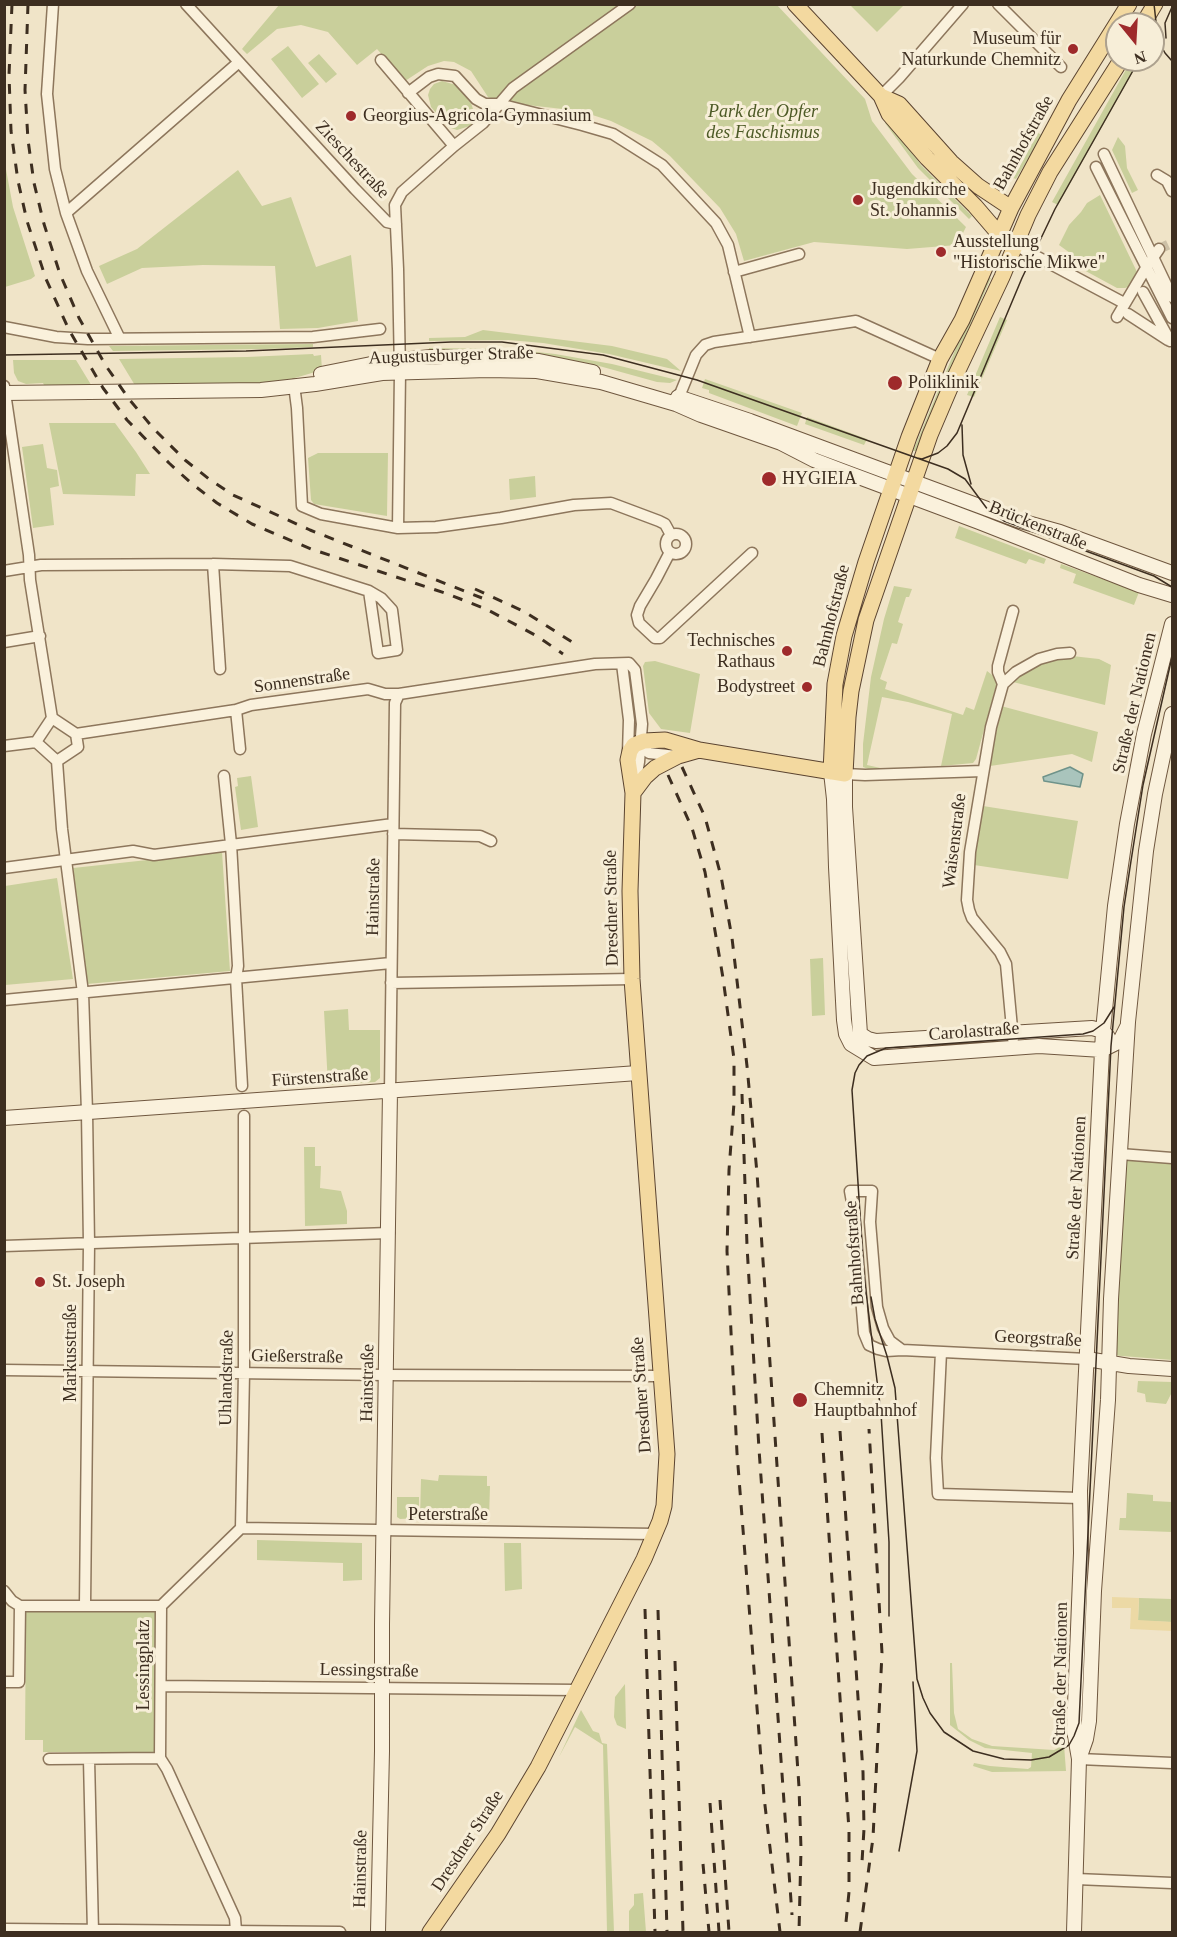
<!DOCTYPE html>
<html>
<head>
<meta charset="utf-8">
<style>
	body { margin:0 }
	#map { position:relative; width:1177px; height:1937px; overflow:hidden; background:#f0e4c8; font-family:"Times New Roman",serif }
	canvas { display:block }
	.frame { position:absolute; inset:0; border:6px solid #3d2e20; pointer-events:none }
	.north { position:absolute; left:1105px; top:12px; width:60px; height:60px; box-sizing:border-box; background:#f7eed8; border:2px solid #ada18e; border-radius:50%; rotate:162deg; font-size:16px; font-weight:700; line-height:24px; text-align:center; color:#3d2e20 }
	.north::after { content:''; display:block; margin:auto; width:21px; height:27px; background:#9e2a2b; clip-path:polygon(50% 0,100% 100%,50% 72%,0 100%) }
</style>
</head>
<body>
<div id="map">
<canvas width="1177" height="1937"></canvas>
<div class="frame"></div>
<div class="north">N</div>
</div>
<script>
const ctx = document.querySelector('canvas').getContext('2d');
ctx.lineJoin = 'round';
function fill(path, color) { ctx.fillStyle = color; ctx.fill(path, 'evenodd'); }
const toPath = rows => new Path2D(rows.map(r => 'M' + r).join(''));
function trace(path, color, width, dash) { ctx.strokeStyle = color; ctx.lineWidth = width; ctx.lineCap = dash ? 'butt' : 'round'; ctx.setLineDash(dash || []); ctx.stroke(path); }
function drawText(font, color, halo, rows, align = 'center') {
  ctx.font = font + ' "Times New Roman",serif'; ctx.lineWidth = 6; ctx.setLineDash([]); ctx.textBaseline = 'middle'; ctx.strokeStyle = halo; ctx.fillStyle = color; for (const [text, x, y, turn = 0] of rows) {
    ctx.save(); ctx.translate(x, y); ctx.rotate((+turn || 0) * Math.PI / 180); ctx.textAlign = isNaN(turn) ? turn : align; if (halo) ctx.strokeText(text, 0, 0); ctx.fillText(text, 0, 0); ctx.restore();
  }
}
fill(toPath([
	[279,5,777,5,865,99,872,121,912,174,966,227,957,245,907,249,814,242,744,261,736,234,720,208,670,156,652,141,611,121,580,111,501,102,488,97,471,71,454,62,444,61,428,66,405,81,377,49,357,65,328,32,301,25,277,29,247,54,242,49],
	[850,5,904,5,877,32],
	[288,46,319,84,302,98,271,59],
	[319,54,337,74,326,83,308,63],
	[1128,66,1134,70,1058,205,1052,202],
	[442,81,456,85,471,103,475,115,473,123,470,126,457,130,448,127,431,107,428,95,430,89,434,84],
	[888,119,921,165,972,216,969,219,918,168,885,123],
	[1038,133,1042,135,1016,179,1010,177,1011,172,1034,134],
	[1118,137,1125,146,1127,168,1138,190,1132,193,1112,150],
	[5,164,13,207,35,276,31,279,5,287],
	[238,170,262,206,291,197,316,267,351,255,358,321,318,328,280,329,275,266,203,265,142,268,107,284,99,266,137,249],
	[1100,195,1137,272,1128,287,1125,288,1117,288,1082,269,1070,253,1059,245,1069,225,1081,212,1087,203],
	[986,276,991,278,954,361,917,451,913,451],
	[1000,317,1007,320,974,397,967,395],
	[483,330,612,346,667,359,681,371,609,354,543,343,508,340,429,341,429,338,465,337],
	[313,344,313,347,265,349,113,351,109,346],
	[429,348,510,349,555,354,612,364,677,380,670,383,657,382,592,364,540,355,486,351,429,352],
	[313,354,314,356,321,355,322,370,288,380,264,383,136,387,119,359,247,357],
	[13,360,76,360,93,388,45,387,43,383,26,384,18,381,14,373],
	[705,379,802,413,797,426,709,393,709,390,702,388],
	[807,417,867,439,864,445,805,424],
	[49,423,115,423,136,452,150,474,136,474,135,496,63,494],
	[43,444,47,468,57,470,59,486,50,488,54,525,33,528,22,447],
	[318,453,388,453,387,516,314,504,311,500,308,458],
	[535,476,536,497,510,500,509,479],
	[959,526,1046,559,1044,564,1029,559,1026,564,955,538],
	[1061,564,1139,592,1134,605,1073,583,1076,574,1060,568],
	[894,586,912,589,909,597,906,597,898,622,903,624,897,644,892,643,880,679,887,682,885,689,963,715,966,707,974,710,987,671,996,678,996,686,976,759,973,763,941,766,952,714,908,702,882,697,867,765,885,769,871,770,863,767,863,744,871,677,884,619],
	[1063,655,1099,659,1111,665,1105,705,1009,681,1031,667],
	[655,661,700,674,690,733,661,729,649,713,643,666,645,662],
	[1001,706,1098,732,1092,762,1072,754,990,766],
	[251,776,258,827,241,830,235,787,238,786,237,778],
	[983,806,1078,821,1068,879,974,865],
	[222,852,230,971,87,984,73,868],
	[57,878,73,979,5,985,5,886],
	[823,958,825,1015,812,1016,810,959],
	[348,1009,349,1030,380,1030,380,1078,375,1082,328,1085,324,1011],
	[304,1147,315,1147,315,1166,321,1166,320,1188,341,1191,347,1211,347,1224,305,1226],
	[1124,1156,1172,1160,1172,1360,1110,1355],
	[1138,1381,1172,1382,1172,1392,1166,1404,1146,1402,1145,1394,1137,1392],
	[439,1475,487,1476,487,1486,490,1486,489,1519,420,1519,421,1479,438,1481],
	[1127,1493,1153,1495,1153,1501,1172,1502,1172,1532,1119,1530,1120,1518,1126,1518],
	[397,1497,419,1497,419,1518,400,1519,397,1517],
	[257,1540,362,1543,362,1580,343,1581,343,1563,257,1560],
	[504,1543,521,1543,522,1589,505,1591],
	[1139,1598,1172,1599,1172,1622,1138,1621],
	[26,1612,155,1612,155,1752,43,1752,43,1740,25,1740],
	[950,1663,952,1663,954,1713,958,1729,972,1739,992,1746,1054,1750,1064,1745,1066,1771,992,1772,973,1766,974,1763,990,1766,1028,1769,1031,1767,1032,1753,985,1748,969,1740,950,1725],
	[625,1684,626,1729,617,1725,614,1717,615,1697],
	[581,1710,593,1731,599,1733,602,1743,607,1744,614,1932,607,1932,603,1745,575,1727,559,1757],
	[643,1893,646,1932,629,1932,629,1911,634,1905,634,1894]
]), '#c9cf9b');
fill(toPath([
	[1112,1597,1139,1598,1138,1620,1172,1622,1172,1631,1130,1629,1131,1608,1112,1608]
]), '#ecd9a5');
const water = toPath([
	[1070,767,1083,774,1080,787,1044,781,1043,777,1070,767]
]);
fill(water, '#a9c4bc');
trace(water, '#6f938a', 1.5);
trace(toPath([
	[1159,249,1172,243]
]), '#ccc0a6', 10, [10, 5]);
const street = toPath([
	[53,4,47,94,55,169,66,213,87,271,119,337],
	[186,4,355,189,387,222,396,224],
	[998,4,1061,67],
	[381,60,454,146],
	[408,93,429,77,438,74,455,76,476,99,485,104,499,104,582,125,613,134,662,165,716,223,728,245,750,337],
	[881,96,899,78,963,4],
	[1104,154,1172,297],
	[1096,167,1172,318],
	[1157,175,1167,181,1172,191],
	[66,213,239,62],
	[1015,245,1124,303],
	[734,272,799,254],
	[1143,292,1170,341],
	[1128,314,1168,340],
	[1117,317,1146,268,1159,249],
	[4,327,56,337,88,339,313,337,380,329],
	[294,385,297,408,302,506,321,514,398,528,436,527,501,518,574,505,611,503,659,521,665,524,671,535],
	[4,386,29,555,30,580,52,718],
	[676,404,696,355,705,345,714,342,856,321,940,359],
	[398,528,400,372,398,269,395,205,402,192,454,146,483,123,513,88,630,4],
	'666 544a10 10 0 1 1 20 0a10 10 0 1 1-20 0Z',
	[670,552,656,579,640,606,637,615,639,623,655,638,660,638,752,553],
	[213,564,220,669],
	[4,571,41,565,213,564,290,566,369,591,381,598,392,610,397,650,378,653,369,591],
	[4,642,40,636],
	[622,664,629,720,628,753],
	[1003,684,998,672,998,666,1013,611],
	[236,710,240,749],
	[52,718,76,734,236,710,251,705,368,689,385,694,399,694,595,664,629,663,635,670,642,724,639,762,635,785],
	[36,742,57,761,62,829,83,993,87,1112,89,1244,85,1605],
	[639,744,649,753,676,756],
	[4,746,36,742,52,718],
	[57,761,78,747,76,734],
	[845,774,865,775,983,771],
	[224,776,231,844,238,966,236,978,242,1086],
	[393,834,480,836,491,841],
	[4,868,133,851,154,855,393,824],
	[391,983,632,979],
	[4,1000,391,963],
	[1013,1039,1006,964,1000,952,972,918,969,910,967,900,970,852,991,727,1003,684,1016,672,1039,659,1057,654,1070,653],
	[390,1091,395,703,399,694],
	[1120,1154,1172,1158],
	[4,1246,389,1233],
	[902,1350,890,1341,883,1328,877,1307,870,1222,872,1191,850,1191,854,1213,864,1333,869,1345,878,1349,886,1351,902,1350,1087,1359],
	[941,1352,936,1458,938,1494,1080,1498],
	[4,1370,386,1375,661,1376],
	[241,1528,655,1534],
	[4,1591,12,1601,20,1606],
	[20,1606,161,1606],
	[161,1606,241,1528,244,1373,244,1116],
	[4,1682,19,1682,20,1606],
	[161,1686,577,1690],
	[160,1758,167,1769,235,1918,236,1931],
	[160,1758,161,1606],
	[49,1759,160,1758],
	[89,1759,93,1932],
	[1079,1759,1172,1763],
	[1076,1879,1172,1883],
	[4,1929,340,1932]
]);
const secondary = toPath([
	[321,374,381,362,431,357,488,358,539,361,593,372],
	[4,393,261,390,315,384,382,373,488,370,537,371,601,382,676,404,701,415,781,443,814,460,840,470,979,522,1139,585,1172,595],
	[678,397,750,421,1017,520,1060,532,1172,573],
	[831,772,834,799,836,867,844,1020,846,1034,851,1044,874,1058,1039,1046,1102,1050,1120,1041,1127,1027],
	[845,774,845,807,860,1034,868,1039,876,1041,1092,1028,1103,1031,1108,1037],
	[4,1118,638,1073],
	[1087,1359,1129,1366,1172,1369],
	[1079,1759,1086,1739,1089,1721,1094,1591,1108,1400,1111,1299,1128,1022,1146,851,1155,794,1172,714],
	[378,1932,382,1751,382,1624,390,1091],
	[1074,1932,1079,1759,1074,1730,1081,1553,1080,1491,1103,1031,1115,906,1127,824,1144,734,1172,624]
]);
const primary = toPath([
	[795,4,881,96,889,114,927,158,975,206,999,234,1005,238],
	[1143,24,1155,4],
	[881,96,899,104,951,162,978,186,1011,208],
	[831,772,835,684,844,636,866,562,909,437,940,359,962,320,1011,208,1069,100,1129,4],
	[633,793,645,777,655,768,678,756,699,750],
	[430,1932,498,1834,538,1767,644,1559,660,1521,664,1506,667,1454,632,979,630,891,633,793,628,760,630,751,634,745,644,741,665,740,699,750,845,774,848,717,851,691,866,620,930,435,953,381,1002,277,1028,215,1050,172,1121,60]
]);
trace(street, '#8d765c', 13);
trace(secondary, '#6f573f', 16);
trace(primary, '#5b4430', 17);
trace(street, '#faf1dc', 10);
trace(secondary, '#faf1dc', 14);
trace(primary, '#f3d9a0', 15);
trace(toPath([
	[1154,4,1158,40,1165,53,1172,61],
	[1166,38,1165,23,1172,7],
	[4,355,246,351,451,342,502,342,603,355,697,380,948,469,965,479,988,510,1004,521,1154,576,1172,587],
	[962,425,963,455,971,484],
	[917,458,922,459,938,453,947,446,957,433,1022,278,1055,209,1139,60],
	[871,1297,875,1319,887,1356,895,1388,917,1679,923,1698,930,1713,944,1732,973,1751,1004,1759,1031,1760,1049,1757,1069,1745,1074,1736,1079,1723,1111,1046,1124,907,1131,861,1143,785,1172,657],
	[889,1616,889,1542,881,1413,864,1276,852,1090,855,1073,859,1065,867,1056,886,1048,1083,1034,1093,1031,1104,1023,1114,1007],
	[899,1851,917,1751,913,1682]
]), '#3d2e20', 1.5);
trace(toPath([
	[12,4,9,75,11,131,18,181,27,221,46,279,69,330,103,388,127,420,169,463,191,483,217,503,252,524,311,549,445,593,486,609,537,636,563,654],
	[28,4,25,90,28,140,34,183,44,224,60,274,79,318,106,366,129,399,153,428,185,460,209,479,233,495,310,530,482,598],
	[475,589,525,612,572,642],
	[682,767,705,817,721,876,732,938,747,1066,757,1173,799,1787,801,1849,799,1932],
	[668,775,692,828,705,872,723,978,734,1059,734,1103,729,1170,727,1251,737,1453,764,1797,780,1932],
	[742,1094,747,1246,759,1449,792,1915],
	[840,1431,863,1772,864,1829,862,1862],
	[822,1433,849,1830,849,1892,845,1932],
	[645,1609,655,1932],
	[658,1610,667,1932],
	[675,1661,683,1932],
	[720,1800,729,1932],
	[710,1803,719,1932],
	[703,1864,709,1932],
	[860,1932,873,1838,882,1653,869,1429]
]), '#3d2e20', 3, [10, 10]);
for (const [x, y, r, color] of [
	[1073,49,6,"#9e2a2b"],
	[351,116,6,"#9e2a2b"],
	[858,200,6,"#9e2a2b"],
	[941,252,6,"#9e2a2b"],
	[895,383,8,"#9e2a2b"],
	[769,479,8,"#9e2a2b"],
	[787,651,6,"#9e2a2b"],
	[807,687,6,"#9e2a2b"],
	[40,1282,6,"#9e2a2b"],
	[800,1400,8,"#9e2a2b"]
]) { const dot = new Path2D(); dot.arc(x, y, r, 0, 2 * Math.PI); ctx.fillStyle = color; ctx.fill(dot); trace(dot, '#f7eed8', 2); }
drawText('18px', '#3d2e20', '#f7eed8', [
	["Museum für",1061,39,"right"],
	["Naturkunde Chemnitz",1061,60,"right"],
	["Georgius-Agricola-Gymnasium",363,116],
	["Jugendkirche",870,190],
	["St. Johannis",870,211],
	["Ausstellung",953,242],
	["\"Historische Mikwe\"",953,263],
	["Poliklinik",908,383],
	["HYGIEIA",782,479],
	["Technisches",775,641,"right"],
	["Rathaus",775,662,"right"],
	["Bodystreet",795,687,"right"],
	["St. Joseph",52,1282],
	["Chemnitz",814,1390],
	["Hauptbahnhof",814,1411]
], 'left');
drawText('italic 18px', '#4d5a26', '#f7eed8', [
	["Park der Opfer",763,112],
	["des Faschismus",763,133]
]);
drawText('18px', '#3d2e20', '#f7eed8', [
	["Bahnhofstraße",1024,143,-61],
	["Zieschestraße",352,160,47],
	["Augustusburger Straße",451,356,-2],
	["Brückenstraße",1038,526,22],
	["Bahnhofstraße",832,616,-76],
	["Sonnenstraße",302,681,-8],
	["Straße der Nationen",1135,703,-77],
	["Waisenstraße",955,841,-83],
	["Hainstraße",374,897,-89],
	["Dresdner Straße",612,908,-91],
	["Carolastraße",974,1032,-4],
	["Fürstenstraße",320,1078,-4],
	["Straße der Nationen",1077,1188,-87],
	["Bahnhofstraße",855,1253,-94],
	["Georgstraße",1038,1339,3],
	["Markusstraße",71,1353,-90],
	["Gießerstraße",297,1357,1],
	["Uhlandstraße",227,1378,-89],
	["Hainstraße",368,1383,-89],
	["Dresdner Straße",642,1395,-94],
	["Peterstraße",448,1515],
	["Lessingplatz",144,1665,-90],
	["Lessingstraße",369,1671,1],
	["Straße der Nationen",1061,1674,-89],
	["Dresdner Straße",468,1841,-57],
	["Hainstraße",361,1869,-89]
]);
</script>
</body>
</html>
